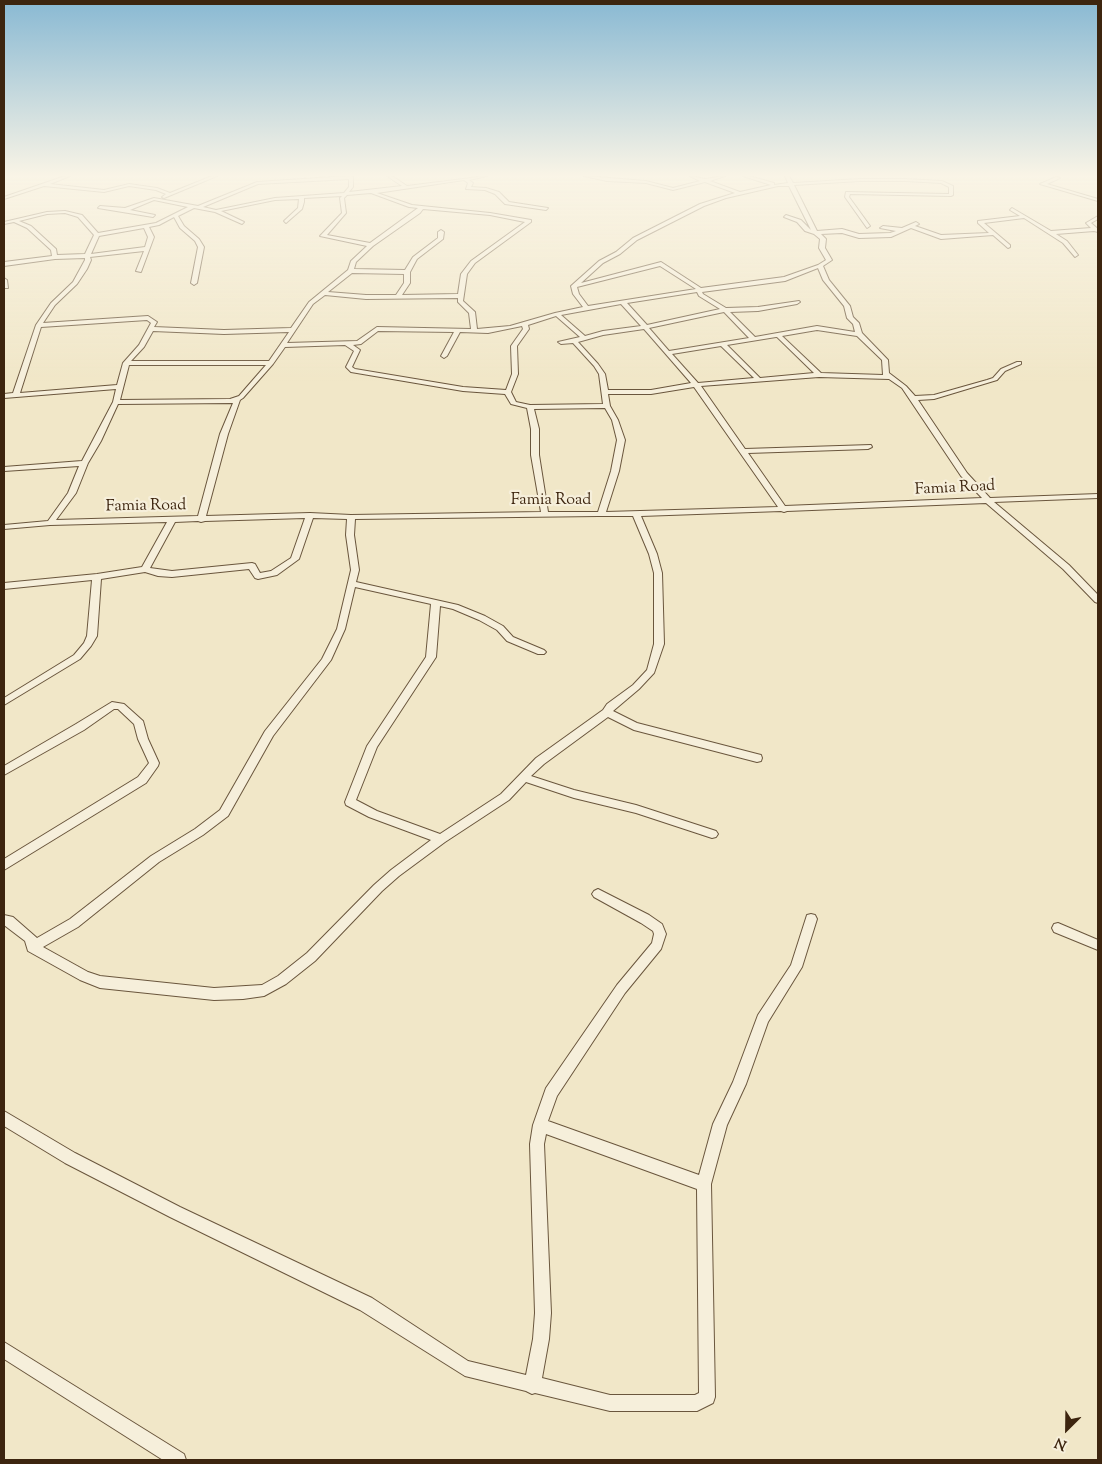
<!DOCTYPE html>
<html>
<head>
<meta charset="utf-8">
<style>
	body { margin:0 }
	#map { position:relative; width:1102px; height:1464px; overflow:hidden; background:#f1e7c8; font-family:"Sorts Mill Goudy",serif }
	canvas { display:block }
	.frame { position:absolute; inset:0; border:5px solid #3d250f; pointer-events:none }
	.north { position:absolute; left:1042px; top:1404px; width:50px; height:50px; -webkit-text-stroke:4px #f6efdb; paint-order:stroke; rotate:203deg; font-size:14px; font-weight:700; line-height:20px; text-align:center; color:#3d250f }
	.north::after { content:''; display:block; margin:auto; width:18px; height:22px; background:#3d250f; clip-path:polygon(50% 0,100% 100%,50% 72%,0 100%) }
</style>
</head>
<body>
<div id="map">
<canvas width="1102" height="1464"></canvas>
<div class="frame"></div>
<div class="north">N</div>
</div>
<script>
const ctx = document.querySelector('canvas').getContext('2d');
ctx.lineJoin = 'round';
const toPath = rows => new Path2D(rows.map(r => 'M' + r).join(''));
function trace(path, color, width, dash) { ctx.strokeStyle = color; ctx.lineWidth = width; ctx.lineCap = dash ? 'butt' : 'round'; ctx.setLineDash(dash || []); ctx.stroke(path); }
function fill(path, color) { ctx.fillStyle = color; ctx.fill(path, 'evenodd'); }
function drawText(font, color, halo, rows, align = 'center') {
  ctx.font = font + ' "Sorts Mill Goudy",serif'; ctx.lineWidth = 4.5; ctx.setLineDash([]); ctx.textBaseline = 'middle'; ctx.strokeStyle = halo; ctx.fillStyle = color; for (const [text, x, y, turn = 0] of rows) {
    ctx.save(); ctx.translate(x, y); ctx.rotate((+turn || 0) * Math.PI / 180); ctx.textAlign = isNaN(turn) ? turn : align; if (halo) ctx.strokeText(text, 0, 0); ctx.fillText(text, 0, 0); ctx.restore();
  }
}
const minor = toPath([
	[65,176,70,176,50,184,104,190,129,184,157,188,170,193,212,176,217,176,164,198,162,197,166,194,156,190,129,186,104,192,44,186,4,199,4,197,65,176],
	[349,176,353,176,353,187,349,192,402,186,387,176,392,176,407,186,487,176,469,180,473,183,471,187,486,188,499,192,509,202,548,208,546,210,505,204,495,194,485,190,466,189,468,183,464,180,377,193,412,205,490,213,531,220,531,222,475,263,467,274,463,301,475,312,477,329,510,326,555,313,583,307,573,294,571,286,599,261,616,252,633,238,700,204,735,193,705,182,673,190,646,183,607,181,584,176,646,181,673,188,700,181,690,176,705,179,725,176,710,181,740,192,771,185,743,176,749,176,774,183,774,185,788,183,785,176,789,176,793,183,860,179,905,179,942,181,953,186,953,195,951,196,850,194,849,197,870,226,867,228,845,197,846,192,949,194,949,187,941,183,905,181,860,181,794,185,817,231,842,229,859,234,890,233,896,231,880,228,883,226,902,228,916,222,919,224,915,226,941,235,989,233,978,223,978,221,1020,216,1010,210,1012,208,1051,231,1091,228,1086,223,1098,216,1098,219,1091,223,1098,229,1098,232,1094,231,1056,234,1067,241,1078,255,1075,257,1063,243,1024,218,984,223,1010,245,1010,247,1008,248,993,235,941,239,911,228,891,237,859,238,842,233,821,234,826,239,825,248,832,260,823,266,829,280,850,306,853,317,859,323,862,333,888,360,889,373,906,386,915,396,934,395,987,380,993,378,1001,369,1017,362,1021,362,1021,364,1005,371,997,380,934,399,918,400,967,473,990,498,1098,494,1098,498,994,502,1069,565,1098,595,1098,603,1095,602,1063,569,986,503,787,511,784,512,781,511,641,516,657,554,662,573,664,644,654,673,639,689,613,711,637,723,757,754,761,755,762,758,761,761,757,762,634,730,608,717,544,764,531,776,574,790,636,805,716,831,718,834,716,837,712,838,636,813,574,798,526,782,509,800,445,842,399,876,382,891,315,961,286,984,264,996,243,999,214,1000,100,988,80,980,28,951,25,941,4,925,4,915,13,917,37,938,70,919,151,856,195,829,220,810,265,731,322,659,337,629,351,570,346,535,347,519,313,518,299,559,277,575,258,579,255,578,249,569,172,577,158,576,145,572,101,579,97,636,91,646,80,659,4,705,4,698,74,655,84,643,87,636,92,580,4,589,4,583,97,574,142,567,167,522,50,525,4,529,4,525,48,521,68,493,79,466,4,471,4,467,82,461,113,402,116,389,4,398,4,394,13,393,36,325,51,303,73,282,85,260,85,258,55,259,4,266,4,262,52,256,51,250,27,228,14,222,4,224,4,222,47,212,65,211,82,215,98,233,156,223,188,207,154,200,130,210,155,215,153,217,98,208,100,206,125,208,154,198,198,206,257,182,349,176],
	[349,179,349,187,344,193,275,198,216,210,203,207,258,184,349,179],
	[778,186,789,186,811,230,801,220,786,215,784,217,797,222,805,231,814,234,820,239,819,248,826,260,818,265,784,277,701,288,661,262,581,283,603,263,620,254,637,240,704,206,726,198,778,186],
	[371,193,409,207,418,208,370,243,327,235,346,213,344,198,347,195,371,193],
	[342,196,340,198,342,213,320,236,367,246,351,261,348,270,309,302,291,328,224,330,154,327,157,322,148,316,43,323,55,305,77,284,87,269,91,260,90,257,144,251,136,271,141,272,154,237,149,227,159,225,174,217,180,228,195,241,198,247,191,283,194,285,197,283,204,247,199,239,184,226,178,216,194,208,215,212,242,224,244,222,221,211,275,200,299,199,298,208,284,221,286,223,302,209,304,202,304,198,342,196],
	[423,209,490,215,525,222,471,261,461,274,458,294,402,295,410,283,410,272,417,259,443,239,444,232,441,230,438,232,438,238,413,257,405,270,354,269,356,262,373,246,420,213,423,209],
	[65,213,78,217,94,235,85,254,57,255,56,249,31,226,19,221,47,214,65,213],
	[144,228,148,237,145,247,91,254,99,236,144,228],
	[660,266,696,289,588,306,579,294,577,287,660,266],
	[818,268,823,280,844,306,847,318,853,324,855,332,817,326,755,337,730,312,758,311,797,304,800,302,799,301,758,307,726,308,703,294,702,292,785,281,818,268],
	[352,273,404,274,404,283,396,295,366,295,328,292,352,273],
	[697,292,699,296,720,309,647,325,627,303,697,292],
	[325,295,366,299,458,298,458,302,469,313,471,329,377,327,357,341,287,343,313,304,325,295],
	[621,304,641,326,603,331,585,336,561,315,621,304],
	[724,312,749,338,669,351,649,328,724,312],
	[556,316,580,337,558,342,561,344,573,343,594,366,599,374,603,404,530,405,516,402,511,392,518,374,517,346,529,329,528,325,556,316],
	[147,320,151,323,139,345,123,363,117,385,20,393,41,327,147,320],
	[522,326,523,329,511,346,512,374,506,390,463,387,355,369,352,367,360,350,353,345,361,344,378,331,454,332,441,356,444,358,447,356,460,332,488,333,522,326],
	[644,329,691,383,651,390,608,390,605,374,598,364,578,342,603,335,644,329],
	[817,330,857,336,882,360,883,375,821,373,782,336,817,330],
	[153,331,224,334,289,332,269,361,131,361,144,347,153,331],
	[776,337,777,337,814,373,760,378,727,345,776,337],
	[345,345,354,351,346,367,351,372,463,391,505,394,511,404,527,408,531,429,531,455,541,512,351,515,310,513,206,516,228,434,240,400,243,398,273,364,285,347,345,345],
	[721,346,754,378,698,383,672,354,721,346],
	[129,365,266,365,239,396,230,399,120,400,129,365],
	[819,377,889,379,902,388,961,476,982,498,785,506,748,453,868,449,872,447,871,445,745,449,701,386,819,377],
	[694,387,778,507,606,512,619,471,625,440,618,420,610,406,608,394,651,394,694,387],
	[233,403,220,434,198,516,56,520,76,493,88,463,101,441,118,404,233,403],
	[605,408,612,420,617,440,611,471,598,512,548,512,539,455,539,429,534,409,605,408],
	[598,516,633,516,649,554,654,573,654,644,647,670,633,685,607,704,603,710,536,758,501,794,440,834,377,811,356,800,377,747,436,657,440,606,453,609,479,620,497,630,507,641,538,654,544,654,546,652,544,650,513,637,503,626,485,616,458,605,356,582,359,570,354,535,355,519,598,516],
	[305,518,291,558,271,571,260,573,255,564,252,563,172,571,150,568,175,522,198,521,201,522,205,521,305,518],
	[355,587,431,604,426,657,367,746,345,802,346,805,369,817,431,840,391,870,374,885,307,953,278,976,262,985,214,988,100,976,88,972,43,947,78,927,159,862,203,835,228,816,273,736,331,660,345,629,355,587],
	[1056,177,1060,178,1047,184,1098,199,1098,201,1040,184,1056,177],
	[4,278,7,280,8,288,4,288,4,278],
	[112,702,124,704,143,721,148,739,159,763,158,766,146,783,4,870,4,859,138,777,149,763,138,739,134,724,118,709,114,709,84,730,4,775,4,766,76,724,112,702],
	[598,889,649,915,662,924,666,934,661,949,625,993,557,1096,548,1121,699,1175,713,1124,733,1082,758,1015,791,965,807,915,811,914,815,915,817,919,802,967,768,1022,746,1084,727,1125,711,1184,715,1397,713,1403,697,1411,610,1411,535,1393,532,1394,526,1391,465,1376,360,1310,170,1217,65,1163,4,1126,4,1111,75,1153,180,1207,372,1298,468,1361,526,1375,533,1339,535,1313,530,1144,533,1125,546,1088,617,985,652,943,654,934,653,931,641,923,594,897,592,894,594,891,598,889],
	[546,1134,697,1189,699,1393,695,1395,610,1395,542,1378,549,1339,551,1313,544,1144,546,1134],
	[1058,923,1098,940,1098,950,1054,932,1052,928,1054,924,1058,923],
	[4,1342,184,1454,186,1460,163,1460,4,1359,4,1342]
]);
trace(minor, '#6a563d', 2);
fill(minor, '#f6efdb');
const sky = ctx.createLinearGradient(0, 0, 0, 381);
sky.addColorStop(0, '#89b9d3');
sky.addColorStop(0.46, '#f9f4e6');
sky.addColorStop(1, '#f9f4e600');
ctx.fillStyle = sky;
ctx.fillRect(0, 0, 1102, 381);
drawText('16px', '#3d250f', '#f6efdb', [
	["Famia Road",955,489,-3],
	["Famia Road",551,501],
	["Famia Road",146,507,-1]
]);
</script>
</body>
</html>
